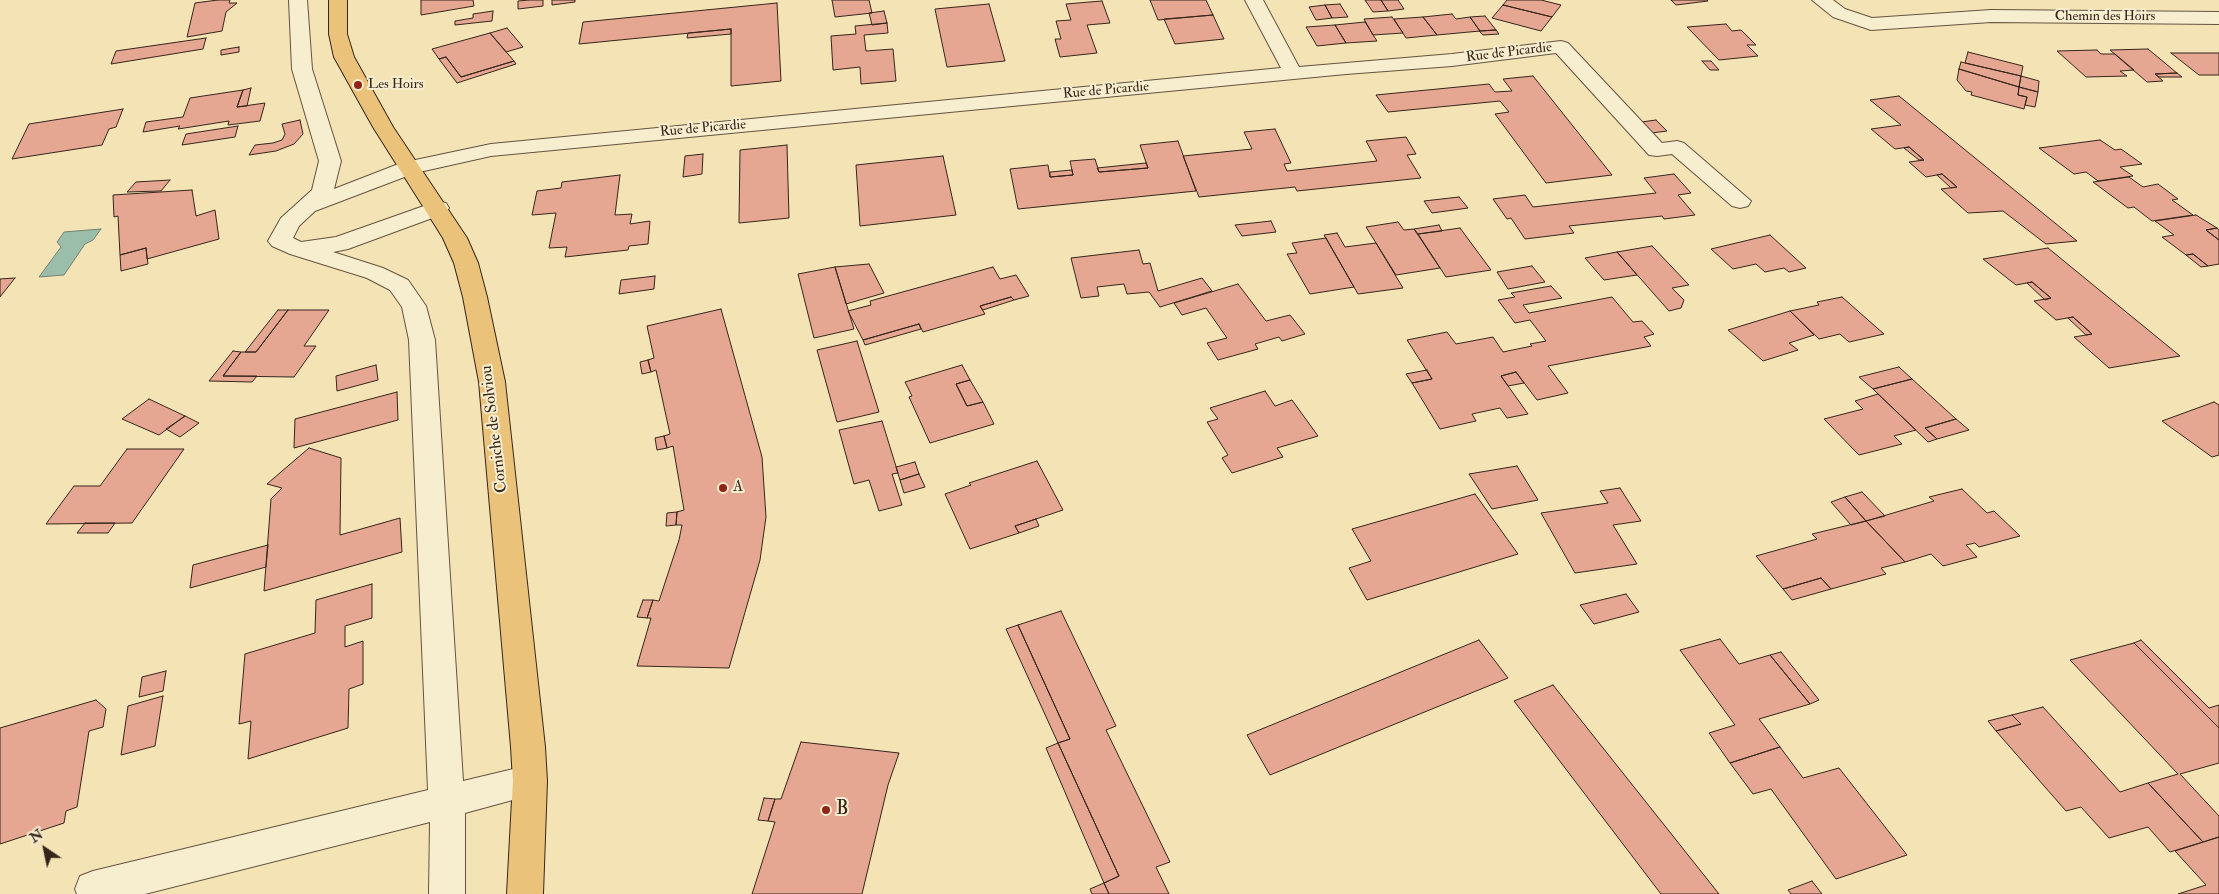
<!DOCTYPE html>
<html>
<head>
<meta charset="utf-8">
<style>
	body { margin:0 }
	#map { position:relative; width:2219px; height:894px; overflow:hidden; background:#f3e3b5; font-family:"IM FELL Double Pica",serif }
	canvas { display:block }
	.north { position:absolute; left:20px; top:824px; width:50px; height:50px; -webkit-text-stroke:4px #f7edcf; paint-order:stroke; rotate:326deg; font-size:14px; font-weight:700; line-height:20px; text-align:center; color:#36251a }
	.north::after { content:''; display:block; margin:auto; width:18px; height:22px; background:#36251a; clip-path:polygon(50% 0,100% 100%,50% 72%,0 100%) }
</style>
</head>
<body>
<div id="map">
<canvas width="2219" height="894"></canvas>
<div class="north">N</div>
</div>
<script>
const ctx = document.querySelector('canvas').getContext('2d');
ctx.lineJoin = 'round';
function fill(path, color) { ctx.fillStyle = color; ctx.fill(path, 'evenodd'); }
const toPath = rows => new Path2D(rows.map(r => 'M' + r).join(''));
function trace(path, color, width, dash) { ctx.strokeStyle = color; ctx.lineWidth = width; ctx.lineCap = dash ? 'butt' : 'round'; ctx.setLineDash(dash || []); ctx.stroke(path); }
function drawText(font, color, halo, rows, align = 'center') {
  ctx.font = font + ' "IM FELL Double Pica",serif'; ctx.lineWidth = 4; ctx.setLineDash([]); ctx.textBaseline = 'middle'; ctx.strokeStyle = halo; ctx.fillStyle = color; for (const [text, x, y, turn = 0] of rows) {
    ctx.save(); ctx.translate(x, y); ctx.rotate((+turn || 0) * Math.PI / 180); ctx.textAlign = isNaN(turn) ? turn : align; if (halo) ctx.strokeText(text, 0, 0); ctx.fillText(text, 0, 0); ctx.restore();
  }
}
const water = toPath([
	[101,229,93,240,85,244,64,275,39,277,61,247,57,242,64,232,101,229]
]);
fill(water, '#9bbeab');
trace(water, '#738171', 1);
const building = toPath([
	[218,0,230,0,229,3,237,3,226,12,222,31,187,37,195,3,218,0],
	[421,0,473,0,474,6,421,15,421,0],
	[529,0,543,0,543,6,518,9,518,1,529,0],
	[552,0,575,0,575,2,552,5,552,0],
	[832,0,869,0,872,13,835,17,832,0],
	[1150,0,1206,0,1213,15,1158,20,1150,0],
	[1365,0,1381,0,1388,11,1373,12,1365,0],
	[1381,0,1398,0,1404,9,1388,11,1381,0],
	[1507,0,1541,0,1561,5,1552,17,1503,5,1507,0],
	[1671,0,1707,0,1708,1,1676,5,1671,0],
	[1102,1,1110,23,1087,25,1097,53,1060,57,1055,39,1061,39,1056,21,1071,20,1066,4,1102,1],
	[777,3,781,81,731,86,731,29,579,44,583,22,777,3],
	[989,4,1005,61,947,67,935,9,989,4],
	[1340,4,1348,17,1332,18,1325,5,1340,4],
	[1325,5,1332,18,1316,20,1309,7,1325,5],
	[1503,5,1552,17,1541,31,1492,18,1503,5],
	[493,11,492,21,455,25,455,21,473,18,473,14,493,11],
	[884,11,887,23,872,25,869,13,884,11],
	[1452,14,1456,19,1470,17,1480,31,1437,35,1423,17,1452,14],
	[1213,15,1224,39,1175,44,1164,19,1213,15],
	[1485,16,1496,30,1480,31,1470,17,1485,16],
	[1392,17,1403,33,1373,35,1364,19,1392,17],
	[1423,17,1437,35,1406,38,1394,19,1423,17],
	[1365,22,1377,41,1346,43,1335,25,1365,22],
	[887,23,888,33,864,35,866,51,893,49,896,81,861,84,860,67,833,70,831,36,856,34,855,26,887,23],
	[1726,24,1732,31,1741,30,1756,45,1747,45,1758,56,1719,60,1687,27,1726,24],
	[1335,25,1346,43,1317,46,1306,27,1335,25],
	[507,28,523,47,506,52,490,33,507,28],
	[731,29,731,34,687,38,688,33,731,29],
	[1496,30,1499,34,1483,35,1479,31,1496,30],
	[490,33,514,61,461,77,446,57,439,59,432,49,490,33],
	[206,38,203,49,111,64,116,51,206,38],
	[239,47,239,52,221,55,221,50,239,47],
	[2148,49,2177,73,2155,74,2163,81,2147,82,2110,50,2148,49],
	[2097,50,2101,54,2115,54,2134,70,2120,71,2127,76,2086,77,2057,51,2097,50],
	[1968,52,2023,66,2021,76,1965,63,1968,52],
	[2171,53,2219,53,2219,75,2199,75,2171,53],
	[446,57,461,77,514,61,516,64,457,83,439,59,446,57],
	[1702,61,1711,61,1719,70,1710,70,1702,61],
	[1961,62,2021,76,2019,87,1959,69,1961,62],
	[1959,69,2019,87,2018,95,2027,97,2024,109,1971,95,1972,92,1966,91,1957,80,1959,69],
	[2177,73,2182,77,2159,77,2155,74,2177,73],
	[1533,76,1612,175,1546,183,1495,114,1509,112,1500,101,1388,112,1376,95,1489,84,1495,92,1512,91,1503,79,1533,76],
	[2021,76,2039,81,2038,92,2019,87,2021,76],
	[2019,87,2038,92,2035,107,2025,105,2027,97,2018,95,2019,87],
	[251,88,247,106,237,107,243,90,251,88],
	[243,90,237,107,265,103,260,121,228,125,229,121,178,129,180,126,143,132,146,122,183,117,190,98,243,90],
	[1899,96,2077,241,2046,244,2003,211,1968,213,1941,189,1957,187,1942,174,1926,177,1909,162,1924,160,1909,147,1895,149,1871,129,1901,125,1870,100,1899,96],
	[123,109,116,127,109,129,102,145,12,159,29,124,123,109],
	[300,120,303,134,294,144,276,151,249,155,255,145,273,143,282,140,285,134,282,124,300,120],
	[1656,120,1667,131,1644,134,1634,123,1656,120],
	[238,126,235,137,182,145,186,134,238,126],
	[1275,129,1291,163,1284,164,1287,171,1377,161,1366,141,1406,137,1416,154,1407,155,1421,178,1297,191,1295,187,1199,197,1183,156,1252,149,1244,132,1275,129],
	[2100,140,2115,150,2121,149,2142,164,2120,167,2133,176,2098,181,2086,172,2074,174,2039,148,2100,140],
	[1178,141,1196,191,1018,209,1010,169,1048,165,1050,177,1073,175,1070,161,1095,159,1099,172,1148,168,1140,145,1178,141],
	[787,145,789,218,739,223,740,150,787,145],
	[1909,147,1924,160,1919,160,1904,148,1909,147],
	[703,154,702,174,683,177,685,156,703,154],
	[943,156,956,215,860,226,856,165,943,156],
	[1146,163,1148,168,1099,172,1097,168,1146,163],
	[1072,170,1073,175,1050,177,1050,172,1072,170],
	[1674,174,1691,193,1678,195,1695,215,1664,219,1662,216,1569,226,1574,233,1525,239,1511,218,1507,219,1493,199,1525,195,1533,207,1656,193,1644,178,1674,174],
	[1942,174,1957,187,1951,188,1937,175,1942,174],
	[620,175,615,215,632,214,630,224,650,221,648,244,629,246,628,250,565,257,567,247,549,248,556,213,532,215,537,191,561,188,562,182,620,175],
	[2129,177,2143,187,2158,184,2178,199,2172,200,2193,215,2152,221,2134,207,2128,208,2093,182,2129,177],
	[170,180,161,191,127,192,136,182,170,180],
	[192,190,196,216,215,210,219,239,147,259,146,248,120,255,118,216,114,217,113,195,192,190],
	[1459,197,1468,208,1432,213,1424,201,1459,197],
	[2196,215,2217,228,2206,230,2219,240,2219,264,2208,266,2193,254,2186,255,2162,237,2174,235,2155,221,2196,215],
	[1271,221,1276,232,1242,236,1235,225,1271,221],
	[1398,222,1404,230,1414,229,1440,268,1396,275,1366,227,1398,222],
	[1439,225,1442,231,1418,234,1414,229,1439,225],
	[1460,228,1491,270,1446,277,1418,234,1460,228],
	[2217,228,2219,230,2219,240,2206,230,2217,228],
	[1337,233,1345,247,1376,243,1403,288,1358,294,1324,235,1337,233],
	[1770,235,1806,268,1789,272,1784,268,1765,272,1756,264,1733,269,1711,249,1770,235],
	[1326,238,1354,287,1310,294,1287,254,1297,253,1292,243,1326,238],
	[1652,246,1689,285,1672,288,1684,300,1681,308,1669,311,1617,252,1652,246],
	[146,248,148,264,121,271,120,255,146,248],
	[2048,248,2180,356,2109,368,2074,337,2092,334,2073,317,2056,320,2034,301,2051,298,2032,282,2016,285,1983,259,2048,248],
	[1139,250,1143,264,1150,263,1158,291,1202,278,1212,291,1160,307,1149,292,1127,294,1124,284,1097,287,1099,296,1081,298,1071,258,1139,250],
	[1617,252,1637,275,1604,280,1585,258,1617,252],
	[2193,254,2208,266,2201,267,2186,255,2193,254],
	[869,264,884,293,846,304,835,267,869,264],
	[1532,266,1545,282,1508,289,1497,272,1532,266],
	[835,267,854,329,814,338,798,274,835,267],
	[993,267,1000,279,1016,275,1029,296,1014,300,1011,297,980,306,985,314,923,332,919,324,863,340,848,311,871,305,870,301,993,267],
	[655,276,654,289,619,294,621,280,655,276],
	[15,278,0,297,0,279,15,278],
	[2032,282,2051,298,2045,300,2027,283,2032,282],
	[1238,284,1266,321,1290,315,1305,334,1282,341,1279,337,1255,344,1258,349,1218,360,1207,343,1227,338,1206,308,1182,315,1174,303,1238,284],
	[1551,286,1562,298,1523,305,1529,313,1612,297,1633,322,1642,321,1654,334,1644,337,1651,346,1548,366,1568,393,1537,400,1516,372,1501,376,1528,414,1507,418,1500,408,1472,414,1476,421,1440,429,1412,383,1432,379,1407,340,1447,332,1456,344,1493,337,1503,352,1532,346,1530,344,1546,341,1530,320,1515,323,1498,300,1515,297,1511,293,1551,286],
	[1011,297,1014,300,983,310,980,306,1011,297],
	[1842,297,1884,334,1849,342,1840,334,1819,339,1790,311,1819,305,1817,302,1842,297],
	[721,309,762,457,766,517,760,560,729,668,637,666,651,618,647,618,653,600,659,601,679,540,682,525,676,525,677,512,684,510,673,446,667,448,664,436,670,434,656,370,651,372,648,360,654,358,647,326,721,309],
	[278,310,288,310,256,352,245,352,278,310],
	[288,310,329,310,304,346,316,346,294,377,223,376,241,352,256,352,288,310],
	[1790,311,1814,335,1789,343,1798,350,1763,361,1728,330,1790,311],
	[2073,317,2092,334,2086,335,2068,318,2073,317],
	[919,324,921,329,865,345,863,340,919,324],
	[857,341,879,412,837,422,817,350,857,341],
	[233,351,241,352,223,376,257,376,252,382,209,381,233,351],
	[648,360,651,372,642,374,640,362,648,360],
	[376,365,378,380,337,391,336,376,376,365],
	[962,365,970,380,956,384,967,406,983,402,994,424,930,443,909,397,912,396,905,382,962,365],
	[1899,367,1912,379,1873,389,1859,377,1899,367],
	[1427,370,1432,379,1412,383,1406,374,1427,370],
	[1516,372,1524,383,1508,386,1501,376,1516,372],
	[1912,379,1956,419,1925,428,1937,439,1928,442,1873,389,1912,379],
	[970,380,983,402,967,406,956,384,970,380],
	[1265,391,1275,406,1292,400,1318,436,1277,448,1283,457,1232,473,1222,458,1228,455,1207,422,1218,419,1210,408,1265,391],
	[397,392,398,420,294,448,295,419,397,392],
	[1878,394,1916,430,1894,436,1902,444,1859,455,1824,419,1863,409,1855,401,1878,394],
	[149,399,185,416,159,435,122,419,149,399],
	[2214,402,2219,405,2219,455,2212,457,2162,421,2214,402],
	[185,416,199,423,180,437,166,429,185,416],
	[1956,419,1969,430,1937,439,1925,428,1956,419],
	[882,421,898,473,892,474,902,505,879,511,869,480,854,484,839,430,882,421],
	[664,436,667,448,657,450,655,438,664,436],
	[309,448,341,458,340,535,400,518,402,552,264,591,271,499,282,488,267,484,309,448],
	[127,449,184,449,132,523,46,524,74,486,100,486,127,449],
	[1037,461,1063,510,1015,526,1019,533,970,549,945,494,971,485,969,483,1037,461],
	[915,462,919,474,900,480,896,467,915,462],
	[1517,466,1538,500,1492,509,1469,474,1517,466],
	[919,474,925,487,904,493,900,480,919,474],
	[1620,488,1641,521,1613,525,1637,564,1575,573,1541,513,1608,503,1600,491,1620,488],
	[1962,489,1987,513,1994,511,2020,536,1979,547,1975,543,1966,545,1977,557,1943,566,1931,554,1905,562,1866,521,1934,501,1929,497,1962,489],
	[1862,492,1885,516,1866,521,1845,497,1862,492],
	[1475,494,1518,554,1367,600,1349,568,1371,561,1352,529,1475,494],
	[1845,497,1866,521,1851,525,1831,502,1845,497],
	[677,512,676,525,666,526,667,513,677,512],
	[1036,519,1039,526,1019,533,1015,526,1036,519],
	[1866,521,1905,562,1881,568,1886,574,1831,589,1821,578,1783,589,1756,556,1817,539,1812,534,1866,521],
	[85,523,115,523,108,533,77,533,85,523],
	[268,545,266,567,190,588,193,565,268,545],
	[1821,578,1831,589,1792,600,1783,589,1821,578],
	[372,584,372,618,345,626,345,647,363,641,363,684,349,689,348,728,248,759,251,721,239,724,245,654,315,633,316,600,372,584],
	[1626,594,1639,612,1594,624,1580,605,1626,594],
	[643,600,653,600,647,618,637,617,643,600],
	[1061,611,1116,726,1106,730,1170,862,1156,867,1169,894,1109,894,1104,883,1119,876,1058,743,1070,739,1018,625,1061,611],
	[1018,625,1070,739,1058,743,1006,629,1018,625],
	[1720,639,1739,664,1770,655,1810,704,1759,719,1780,747,1730,763,1709,733,1735,725,1680,650,1720,639],
	[1479,640,1508,678,1270,775,1247,735,1479,640],
	[2141,640,2209,708,2219,705,2219,728,2134,643,2141,640],
	[2134,643,2219,728,2219,763,2180,774,2219,816,2219,837,2203,842,2148,783,2178,774,2070,660,2134,643],
	[1781,652,1819,700,1810,704,1770,655,1781,652],
	[166,671,163,691,139,697,142,677,166,671],
	[1553,685,1719,894,1661,894,1514,701,1553,685],
	[163,696,155,746,121,755,128,706,163,696],
	[96,700,106,709,103,727,89,731,77,807,66,811,64,823,0,844,0,728,96,700],
	[2043,707,2120,792,2148,783,2203,842,2170,852,2148,827,2109,838,2081,807,2066,811,1996,731,2021,724,2012,715,2043,707],
	[2012,715,2021,724,1996,731,1988,721,2012,715],
	[801,742,899,753,888,785,862,894,752,894,775,822,768,821,775,799,781,799,801,742],
	[1058,743,1119,876,1104,883,1046,748,1058,743],
	[1780,747,1803,778,1839,768,1907,855,1836,879,1771,789,1753,794,1730,763,1780,747],
	[764,798,775,799,768,821,758,820,764,798],
	[2219,837,2219,894,2178,894,2206,885,2175,851,2219,837],
	[1812,881,1822,894,1791,894,1788,890,1812,881],
	[1104,883,1109,894,1092,894,1090,889,1104,883]
]);
fill(building, '#e5a792');
trace(building, '#36251a', 1);
const minor = toPath([
	[289,0,307,0,312,69,341,161,334,189,401,163,491,144,1281,68,1245,0,1263,0,1299,67,1452,54,1561,41,1568,43,1662,143,1677,141,1684,143,1751,201,1748,206,1740,208,1732,206,1672,154,1657,156,1649,155,1556,53,1452,66,1346,74,491,156,415,173,315,211,299,226,293,238,301,242,336,237,438,201,446,203,449,208,446,213,348,249,333,252,383,268,408,280,426,306,435,340,463,781,530,765,542,770,547,781,542,792,465,813,465,894,429,894,430,822,145,894,77,894,75,889,80,876,93,871,428,790,409,340,402,307,390,290,367,278,290,254,272,246,268,241,281,218,312,190,319,161,292,69,289,0],
	[1812,0,1833,0,1845,9,1872,18,1991,10,2219,12,2219,24,1991,22,1871,30,1833,17,1812,0]
]);
const major = toPath([
	[329,0,347,0,347,34,354,57,393,127,467,238,478,263,487,297,505,382,545,747,547,781,543,894,507,894,513,781,511,747,479,382,463,297,454,263,443,238,373,127,334,57,329,34,329,0]
]);
trace(minor, '#655441', 2);
trace(major, '#36251a', 2);
fill(minor, '#f7edcf');
fill(major, '#eac27a');
for (const [x, y, r, color] of [
	[358,85,5,"#8f2418"],
	[723,488,5,"#8f2418"],
	[826,810,5,"#8f2418"]
]) { const dot = new Path2D(); dot.arc(x, y, r, 0, 2 * Math.PI); ctx.fillStyle = color; ctx.fill(dot); trace(dot, '#f7edcf', 2); }
drawText('14px', '#36251a', '#f7edcf', [
	["Chemin des Hoirs",2105,17],
	["Rue de Picardie",1509,53,-7],
	["Rue de Picardie",1106,91,-5],
	["Rue de Picardie",703,129,-5]
]);
drawText('14px', '#36251a', '#f7edcf', [
	["Les Hoirs",368,85]
], 'left');
drawText('16px', '#36251a', '#f7edcf', [
	["Corniche de Solviou",495,429,-97]
]);
drawText('16px', '#36251a', '#f7edcf', [
	["A",733,488]
], 'left');
drawText('19px', '#36251a', '#f7edcf', [
	["B",836,810]
], 'left');
</script>
</body>
</html>
